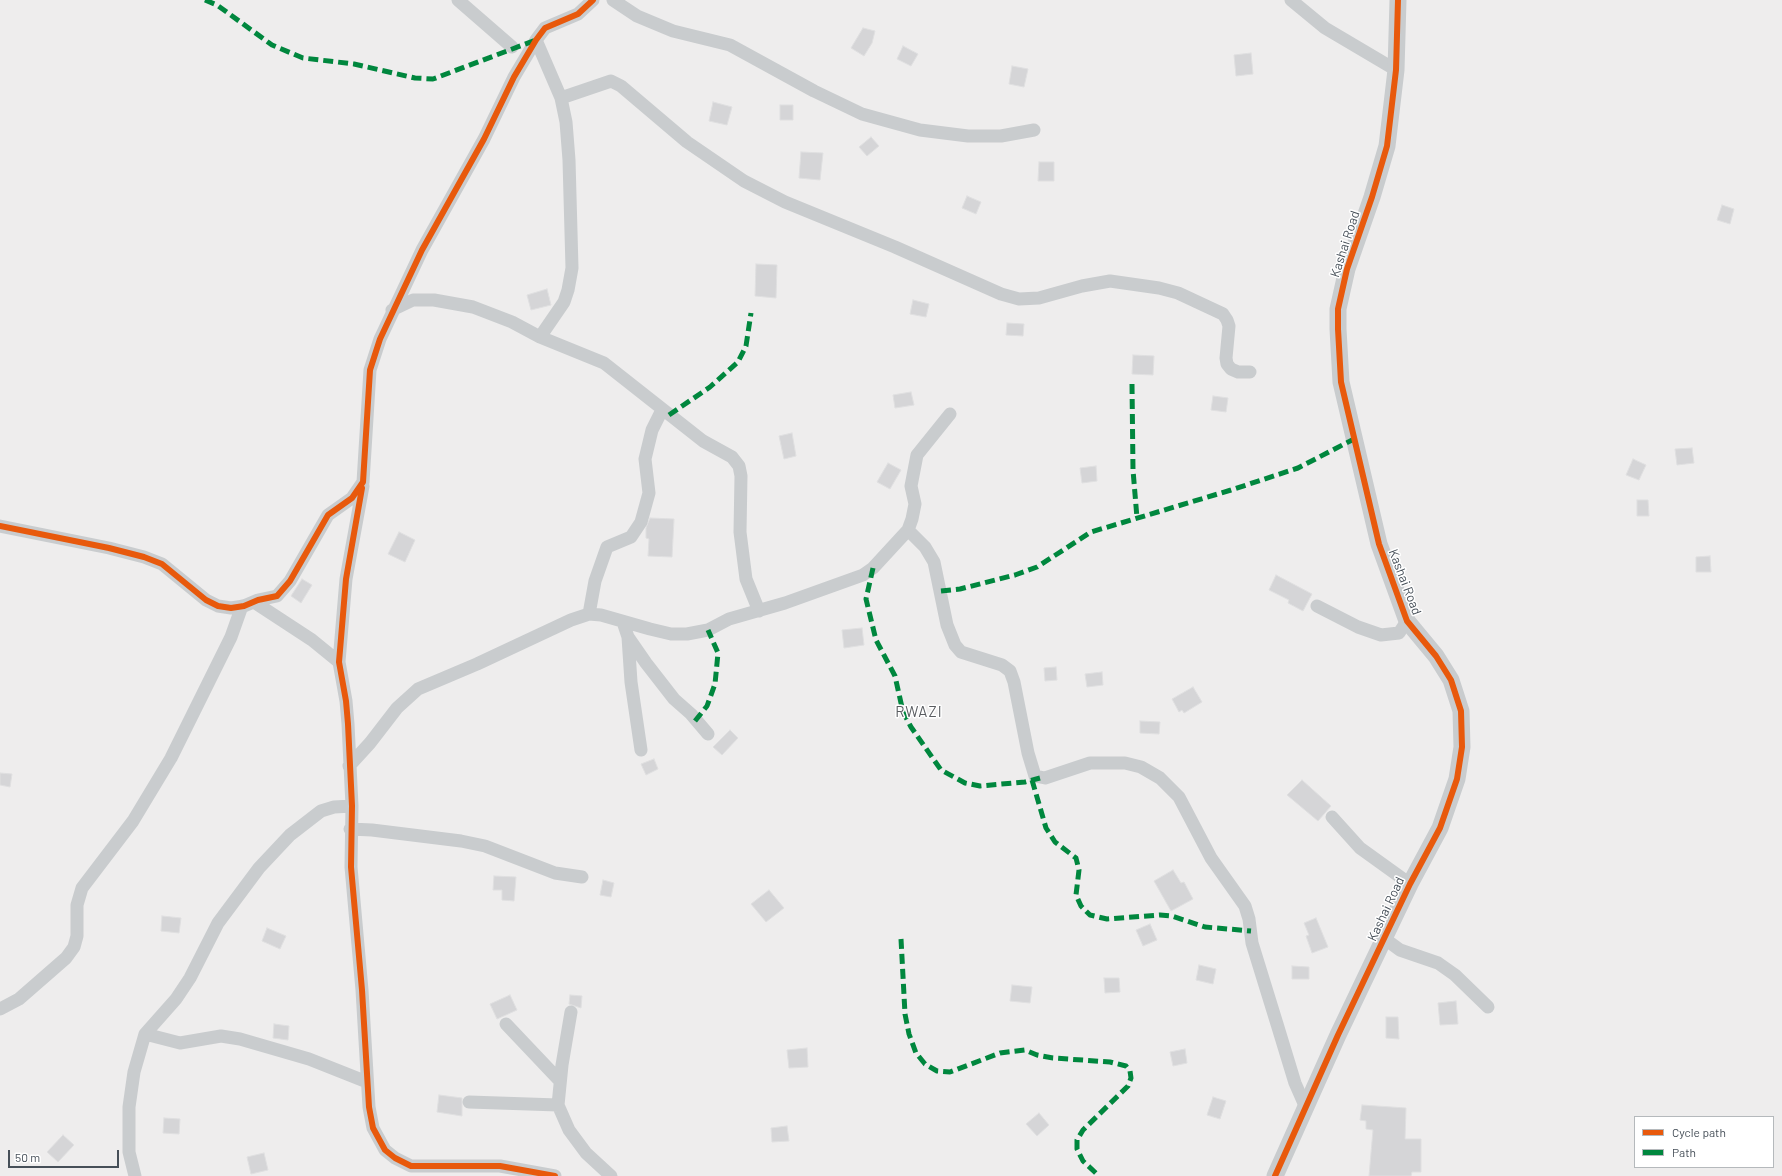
<!DOCTYPE html>
<html>
<head>
<meta charset="utf-8">
<style>
	body { margin:0 }
	#map { position:relative; width:1782px; height:1176px; overflow:hidden; background:#eeeded; font-family:Barlow,sans-serif }
	canvas { display:block }
	.legend { position:absolute; left:1634px; top:1116px; width:140px; height:52px; box-sizing:border-box; background:#fff; border:1px solid #b5b9bc; margin:0; padding:5px 7px; list-style:none; font-size:12px; color:#464f58 }
	.legend li { display:flex; align-items:center; gap:8px; height:20px }
	.legend b { width:20px; border:1px solid #b5b9bc }
	.scale { position:absolute; left:8px; top:1150px; width:111px; height:18px; box-sizing:border-box; border:2px solid #464f58; border-top:0; padding-left:5px; font-size:12px; line-height:14px; white-space:nowrap; color:#464f58; -webkit-text-stroke:3px #fff; paint-order:stroke }
</style>
</head>
<body>
<div id="map">
<canvas width="1782" height="1176"></canvas>
<ul class="legend">
<li><b style="height:5px;background:#e8590c"></b>Cycle path</li>
<li><b style="height:5px;background:#00873e"></b>Path</li>
</ul>
<div class="scale">50 m</div>
</div>
<script>
const ctx = document.querySelector('canvas').getContext('2d');
ctx.lineJoin = 'round';
function fill(path, color) { ctx.fillStyle = color; ctx.fill(path, 'evenodd'); }
const toPath = rows => new Path2D(rows.map(r => 'M' + r).join(''));
function trace(path, color, width, dash) { ctx.strokeStyle = color; ctx.lineWidth = width; ctx.lineCap = dash ? 'butt' : 'round'; ctx.setLineDash(dash || []); ctx.stroke(path); }
function drawText(font, color, halo, rows, align = 'center') {
  ctx.font = font + ' Barlow,sans-serif'; ctx.lineWidth = 3; ctx.setLineDash([]); ctx.textBaseline = 'middle'; ctx.strokeStyle = halo; ctx.fillStyle = color; for (const [text, x, y, turn = 0] of rows) {
    ctx.save(); ctx.translate(x, y); ctx.rotate((+turn || 0) * Math.PI / 180); ctx.textAlign = isNaN(turn) ? turn : align; if (halo) ctx.strokeText(text, 0, 0); ctx.fillText(text, 0, 0); ctx.restore();
  }
}
const building = toPath([
	[863,28,875,31,872,43,864,56,851,48,863,28],
	[903,46,918,54,911,66,897,59,903,46],
	[1251,53,1253,74,1236,76,1234,55,1251,53],
	[1012,66,1028,69,1024,87,1009,84,1012,66],
	[713,102,732,107,727,125,709,121,713,102],
	[780,105,793,105,793,120,780,120,780,105],
	[871,137,879,146,867,156,859,147,871,137],
	[801,152,823,153,820,180,799,178,801,152],
	[1039,162,1054,162,1054,181,1038,181,1039,162],
	[967,196,981,202,976,214,962,208,967,196],
	[1722,205,1734,209,1730,224,1717,220,1722,205],
	[756,264,777,265,776,298,755,296,756,264],
	[547,289,551,305,531,310,527,295,547,289],
	[913,300,929,304,926,317,910,314,913,300],
	[1007,323,1024,324,1023,336,1006,335,1007,323],
	[1133,355,1154,356,1153,375,1132,374,1133,355],
	[911,392,914,405,895,408,893,395,911,392],
	[1213,396,1228,398,1226,412,1211,410,1213,396],
	[792,433,796,456,784,459,779,436,792,433],
	[1692,448,1694,463,1677,465,1675,449,1692,448],
	[1633,459,1646,465,1639,480,1626,475,1633,459],
	[888,463,901,470,890,489,877,482,888,463],
	[1096,466,1097,481,1082,483,1080,468,1096,466],
	[1637,500,1648,500,1649,516,1637,516,1637,500],
	[650,518,674,519,672,557,648,556,649,539,646,538,646,528,650,518],
	[399,532,415,540,405,562,388,554,399,532],
	[1710,556,1711,572,1696,572,1696,557,1710,556],
	[1276,575,1312,594,1303,611,1288,603,1289,600,1269,590,1276,575],
	[302,579,312,585,301,603,291,596,302,579],
	[862,628,864,645,844,648,842,630,862,628],
	[1056,667,1057,680,1045,681,1044,668,1056,667],
	[1102,672,1103,685,1087,687,1085,674,1102,672],
	[1193,687,1202,702,1184,713,1182,710,1179,712,1172,699,1193,687],
	[1140,721,1160,722,1159,734,1140,733,1140,721],
	[730,730,738,738,722,755,713,747,730,730],
	[654,759,658,769,646,775,641,764,654,759],
	[0,773,12,774,10,787,0,785,0,773],
	[1302,780,1331,806,1318,821,1287,795,1302,780],
	[1173,870,1181,883,1184,882,1193,899,1171,911,1154,881,1173,870],
	[494,876,516,877,514,901,502,900,502,890,493,890,494,876],
	[603,880,614,883,611,897,600,895,603,880],
	[769,890,784,908,766,922,751,904,769,890],
	[162,916,181,918,179,933,161,931,162,916],
	[1316,918,1328,947,1312,953,1306,936,1309,935,1304,923,1316,918],
	[1150,924,1157,940,1143,946,1136,930,1150,924],
	[267,928,286,936,280,949,262,941,267,928],
	[1199,965,1216,969,1213,984,1196,980,1199,965],
	[1292,966,1309,967,1309,979,1292,979,1292,966],
	[1104,978,1119,978,1120,992,1105,993,1104,978],
	[1012,985,1032,987,1030,1003,1010,1001,1012,985],
	[510,995,517,1010,497,1019,490,1004,510,995],
	[570,995,582,996,581,1008,569,1004,570,995],
	[1456,1001,1458,1024,1440,1025,1438,1003,1456,1001],
	[1386,1017,1398,1017,1399,1039,1386,1038,1386,1017],
	[274,1024,289,1026,288,1040,273,1038,274,1024],
	[807,1048,808,1067,789,1068,787,1050,807,1048],
	[1185,1049,1187,1063,1173,1066,1170,1052,1185,1049],
	[439,1095,462,1098,462,1116,437,1112,439,1095],
	[1213,1097,1226,1101,1220,1119,1207,1115,1213,1097],
	[1362,1105,1406,1108,1405,1139,1421,1139,1421,1172,1412,1172,1411,1176,1369,1176,1373,1130,1366,1129,1366,1121,1360,1120,1362,1105],
	[1039,1113,1049,1125,1037,1136,1026,1124,1039,1113],
	[164,1118,180,1119,179,1134,163,1133,164,1118],
	[787,1126,789,1141,772,1142,771,1128,787,1126],
	[63,1135,74,1145,58,1162,47,1152,63,1135],
	[264,1153,268,1170,251,1174,247,1157,264,1153]
]);
fill(building, '#d5d5d7');
trace(building, '#dfdfe0', 1);
trace(toPath([
	[458,0,512,47],
	[613,0,637,16,673,31,730,45,814,91,862,114,920,130,968,136,1001,136,1034,130],
	[1291,0,1325,28,1396,70],
	[536,40,561,98,566,122,569,160,572,268,568,290,564,302,540,337],
	[561,98,611,81,621,86,687,142,744,181,785,202,895,247,1001,294,1019,299,1039,298,1082,286,1110,281,1159,288,1178,293,1223,314,1227,320,1229,326,1226,358,1227,364,1231,369,1238,372,1250,372],
	[392,310,413,300,434,300,473,307,512,322,540,337,604,363,703,441,732,457,739,466,741,476,740,532,746,579,759,611],
	[363,486,346,579,339,662,346,701,348,724,352,806,351,867,362,990,369,1107,373,1128,385,1150,395,1158,411,1166,500,1166,555,1176],
	[0,526,109,548,144,557,162,564,206,600,218,606,231,608,244,606,258,600,277,596,290,581,328,515,352,498,363,482,370,370,380,339,422,250,484,139,514,77,536,40,545,28,578,14,593,0],
	[908,530,925,547,934,562,947,625,955,645,961,652,1002,665,1010,671,1014,682,1028,753,1035,776,1045,778,1090,763,1125,763,1141,767,1160,778,1179,797,1211,858,1245,906,1249,919,1252,943,1277,1024,1295,1083,1306,1108],
	[254,602,312,640,339,662],
	[1317,606,1358,627,1381,635,1399,633,1407,621],
	[589,614,595,581,607,547,631,537,641,522,649,493,645,459,652,430,662,410],
	[623,622,628,637,646,663,674,699,691,714,708,734],
	[628,637,631,682,641,750],
	[349,766,370,743,397,708,418,689,477,664,571,620,589,614,601,615,650,629,671,634,687,634,708,630,729,619,785,603,863,575,873,568,908,530,912,519,915,504,911,486,917,455,950,414],
	[1332,817,1360,848,1410,884],
	[350,829,372,830,461,841,485,846,555,873,582,877],
	[1385,939,1400,950,1438,963,1455,975,1488,1007],
	[0,1009,19,999,66,958,74,947,77,936,77,905,82,888,133,821,171,758,231,637,242,606],
	[571,1012,562,1065,558,1105,569,1130,586,1153,611,1176],
	[506,1024,560,1081],
	[145,1034,180,1043,221,1036,240,1039,309,1059,367,1082],
	[469,1102,558,1105],
	[135,1176,129,1152,129,1107,134,1072,145,1034,176,999,190,978,218,923,259,868,290,835,321,811,334,807,352,806]
]), '#c9ccce', 13);
trace(toPath([
	[1275,1176,1338,1035,1410,884,1440,828,1457,779,1462,747,1461,711,1451,680,1436,656,1407,621,1379,544,1341,382,1338,329,1338,309,1347,269,1372,197,1387,146,1396,70,1398,0]
]), '#c9ccce', 17);
trace(toPath([
	[205,0,217,5,272,45,303,58,354,64,415,78,433,79,536,40],
	[1132,384,1133,470,1137,518],
	[669,415,710,387,738,362,746,346,751,313],
	[873,568,866,599,876,640,895,676,903,712,911,727,941,770,965,783,980,786,1025,782,1040,778],
	[941,591,960,589,1015,575,1037,567,1091,532,1231,490,1298,468,1354,439],
	[695,721,707,706,715,684,718,653,708,630],
	[1032,780,1046,828,1055,842,1076,858,1079,870,1076,895,1081,906,1090,915,1107,919,1160,915,1172,916,1205,927,1251,931],
	[901,939,905,1014,909,1034,916,1053,925,1064,937,1071,950,1072,1000,1053,1025,1050,1037,1055,1053,1058,1110,1062,1126,1066,1130,1071,1131,1078,1128,1086,1083,1130,1077,1140,1077,1149,1083,1161,1099,1176]
]), '#00873e', 5, [10, 5]);
trace(toPath([
	[362,488,346,579,339,662,346,701,348,724,352,806,351,867,362,990,369,1107,373,1128,385,1150,395,1158,411,1166,500,1166,555,1176],
	[0,526,109,548,144,557,162,564,206,600,218,606,231,608,244,606,258,600,277,596,290,581,328,515,352,498,363,482,370,370,380,339,422,250,484,139,514,77,536,40,545,28,578,14,593,0],
	[1275,1176,1338,1035,1410,884,1440,828,1457,779,1462,747,1461,711,1451,680,1436,656,1407,621,1379,544,1341,382,1338,329,1338,309,1347,269,1372,197,1387,146,1396,70,1398,0]
]), '#e8590c', 6);
drawText('13px', '#464f58', '#fff', [
	["Kashai Road",1345,244,-72],
	["Kashai Road",1405,582,69],
	["Kashai Road",1386,909,-65]
]);
ctx.letterSpacing = '1px';
drawText('15px', '#595c60', '#fff', [
	["RWAZI",919,712]
]);
ctx.letterSpacing = '0px';
</script>
</body>
</html>
